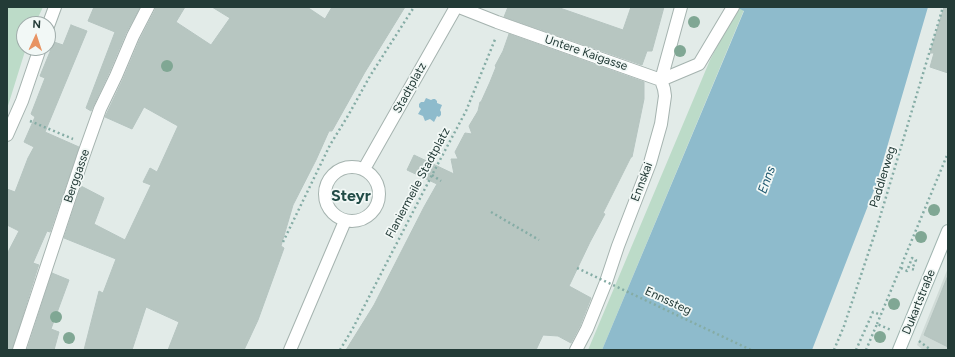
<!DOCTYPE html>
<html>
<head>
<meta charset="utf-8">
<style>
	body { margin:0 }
	#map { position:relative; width:955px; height:357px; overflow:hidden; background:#e2ebe8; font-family:Figtree,sans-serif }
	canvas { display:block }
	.frame { position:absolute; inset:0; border:8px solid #233b37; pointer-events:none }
	.north { position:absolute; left:16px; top:16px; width:40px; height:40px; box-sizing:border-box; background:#f2f8f6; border:1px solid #9facaa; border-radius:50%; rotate:3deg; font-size:11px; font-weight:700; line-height:16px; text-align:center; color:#233b37 }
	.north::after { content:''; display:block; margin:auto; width:14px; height:18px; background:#e89463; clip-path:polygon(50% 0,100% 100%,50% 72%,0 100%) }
</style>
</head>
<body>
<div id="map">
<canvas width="955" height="357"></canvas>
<div class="frame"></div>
<div class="north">N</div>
</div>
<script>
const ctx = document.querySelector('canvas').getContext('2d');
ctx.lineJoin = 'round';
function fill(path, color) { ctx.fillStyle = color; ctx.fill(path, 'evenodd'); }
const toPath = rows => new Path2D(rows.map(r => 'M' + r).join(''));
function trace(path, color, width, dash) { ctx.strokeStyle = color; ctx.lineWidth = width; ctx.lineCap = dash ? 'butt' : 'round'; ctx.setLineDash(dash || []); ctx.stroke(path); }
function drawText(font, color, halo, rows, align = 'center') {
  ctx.font = font + ' Figtree,sans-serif'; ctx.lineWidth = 3.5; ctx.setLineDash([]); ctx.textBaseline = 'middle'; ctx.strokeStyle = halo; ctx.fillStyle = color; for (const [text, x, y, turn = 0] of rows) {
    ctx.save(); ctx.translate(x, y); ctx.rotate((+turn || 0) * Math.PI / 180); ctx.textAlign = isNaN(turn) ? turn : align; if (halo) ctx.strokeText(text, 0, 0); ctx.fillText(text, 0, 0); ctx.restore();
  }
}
fill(toPath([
	[948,268,948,350,923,350,917,345]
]), '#d0dbd7');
fill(toPath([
	[7,7,43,7,35,24,24,24,24,48,26,48,7,109],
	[737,8,744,10,602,350,588,350,710,60]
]), '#bcdbc8');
fill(toPath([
	[736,7,928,7,876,185,812,350,602,350,744,11],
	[426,98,431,100,433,99,435,99,437,101,437,103,442,105,440,110,441,112,441,115,439,117,437,116,434,122,430,119,425,121,423,116,418,114,421,109,419,107,419,104,421,102,424,102]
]), '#8ebbcc');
const building = toPath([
	[94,7,140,7,126,33,109,73,91,111,86,108,115,32,88,21,94,7],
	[155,7,185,7,176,22,211,45,230,18,212,7,307,7,325,19,332,7,405,7,365,72,332,131,329,131,316,160,293,205,281,246,284,248,258,320,244,350,168,350,179,322,146,307,132,350,84,350,99,291,103,293,116,259,64,238,81,186,104,198,94,224,125,240,151,185,143,182,150,168,157,172,178,126,144,107,132,129,105,117,123,79,140,39,155,10,155,7],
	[508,7,557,7,623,30,631,7,664,7,652,51,647,51,642,65,504,17,508,7],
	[944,7,948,7,948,73,930,67,934,53,930,53,944,7],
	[71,25,87,31,45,132,79,147,50,232,47,231,33,263,39,265,38,267,12,350,7,350,7,254,19,231,7,225,7,189,15,192,28,158,34,147,24,142,35,117,31,114,45,78,40,76,54,42,63,45,71,25],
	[509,34,644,82,644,99,632,157,631,157,603,213,605,214,590,242,569,286,591,298,580,326,571,343,558,336,543,335,536,350,346,350,374,305,424,207,437,184,407,170,414,155,454,174,451,159,458,159,455,152,465,133,472,134,469,126,478,111,480,102,481,102,490,82,496,67,495,66,503,51,509,34],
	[52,273,69,280,51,329,59,332,54,350,27,350,52,273],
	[947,278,948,278,948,347,924,335,947,278]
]);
fill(building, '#b7c6c1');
trace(building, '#b5c4c0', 1);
const lane = toPath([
	[661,80,699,64,733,7]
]);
const street = toPath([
	[459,7,497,22,661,80],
	[48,26,55,7],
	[7,135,22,101,40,48],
	'325 194a27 27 0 1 1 54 0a27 27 0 1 1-54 0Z',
	[364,169,456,7],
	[19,350,84,154,100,109,116,76,133,36,148,7],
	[290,350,345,221],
	[576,350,587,329,606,282,618,246,650,163,661,124,665,96,664,89,661,80,681,7]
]);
const secondary = toPath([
	[899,350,948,231]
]);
trace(lane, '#a5b3af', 14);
trace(street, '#a5b3af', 14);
trace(secondary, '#a1b6b1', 14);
trace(toPath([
	[30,121,73,139],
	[432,175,441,181],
	[491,212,539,240],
	[283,242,330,145,349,114,370,76,414,7],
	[901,268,907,271,912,258,916,260,912,269,915,270],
	[877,324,948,153],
	[919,341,931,350],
	[340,350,353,328,432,175,466,111,496,37],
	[834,350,844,326,877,227,943,7],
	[856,350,873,312,881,315],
	[866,350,877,324,891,330]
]), '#85aca5', 2.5, [2, 3]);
trace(lane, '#fff', 12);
trace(street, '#fff', 12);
trace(secondary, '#fff', 12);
trace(toPath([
	[577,268,751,350]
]), '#85aca5', 2.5, [2, 3]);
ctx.fillStyle = '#80a794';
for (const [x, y] of [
	[694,22],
	[680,51],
	[167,66],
	[934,210],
	[921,237],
	[894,304],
	[56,317],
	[880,337],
	[69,338]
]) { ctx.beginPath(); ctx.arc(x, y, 6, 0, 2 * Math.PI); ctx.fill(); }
drawText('12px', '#233b37', '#f2f8f6', [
	["Untere Kaigasse",586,53,19],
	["Stadtplatz",410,88,-61],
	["Berggasse",77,176,-71],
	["Paddlerweg",883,177,-73],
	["Ennskai",642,182,-69],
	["Flaniermeile Stadtplatz",418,183,-62],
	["Ennssteg",668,301,25],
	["Dukartstraße",919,302,-68]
]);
drawText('italic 13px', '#225b72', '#f2f8f6', [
	["Enns",767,180,-70]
]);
drawText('bold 16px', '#214b46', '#f2f8f6', [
	["Steyr",351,196]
]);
</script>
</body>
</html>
